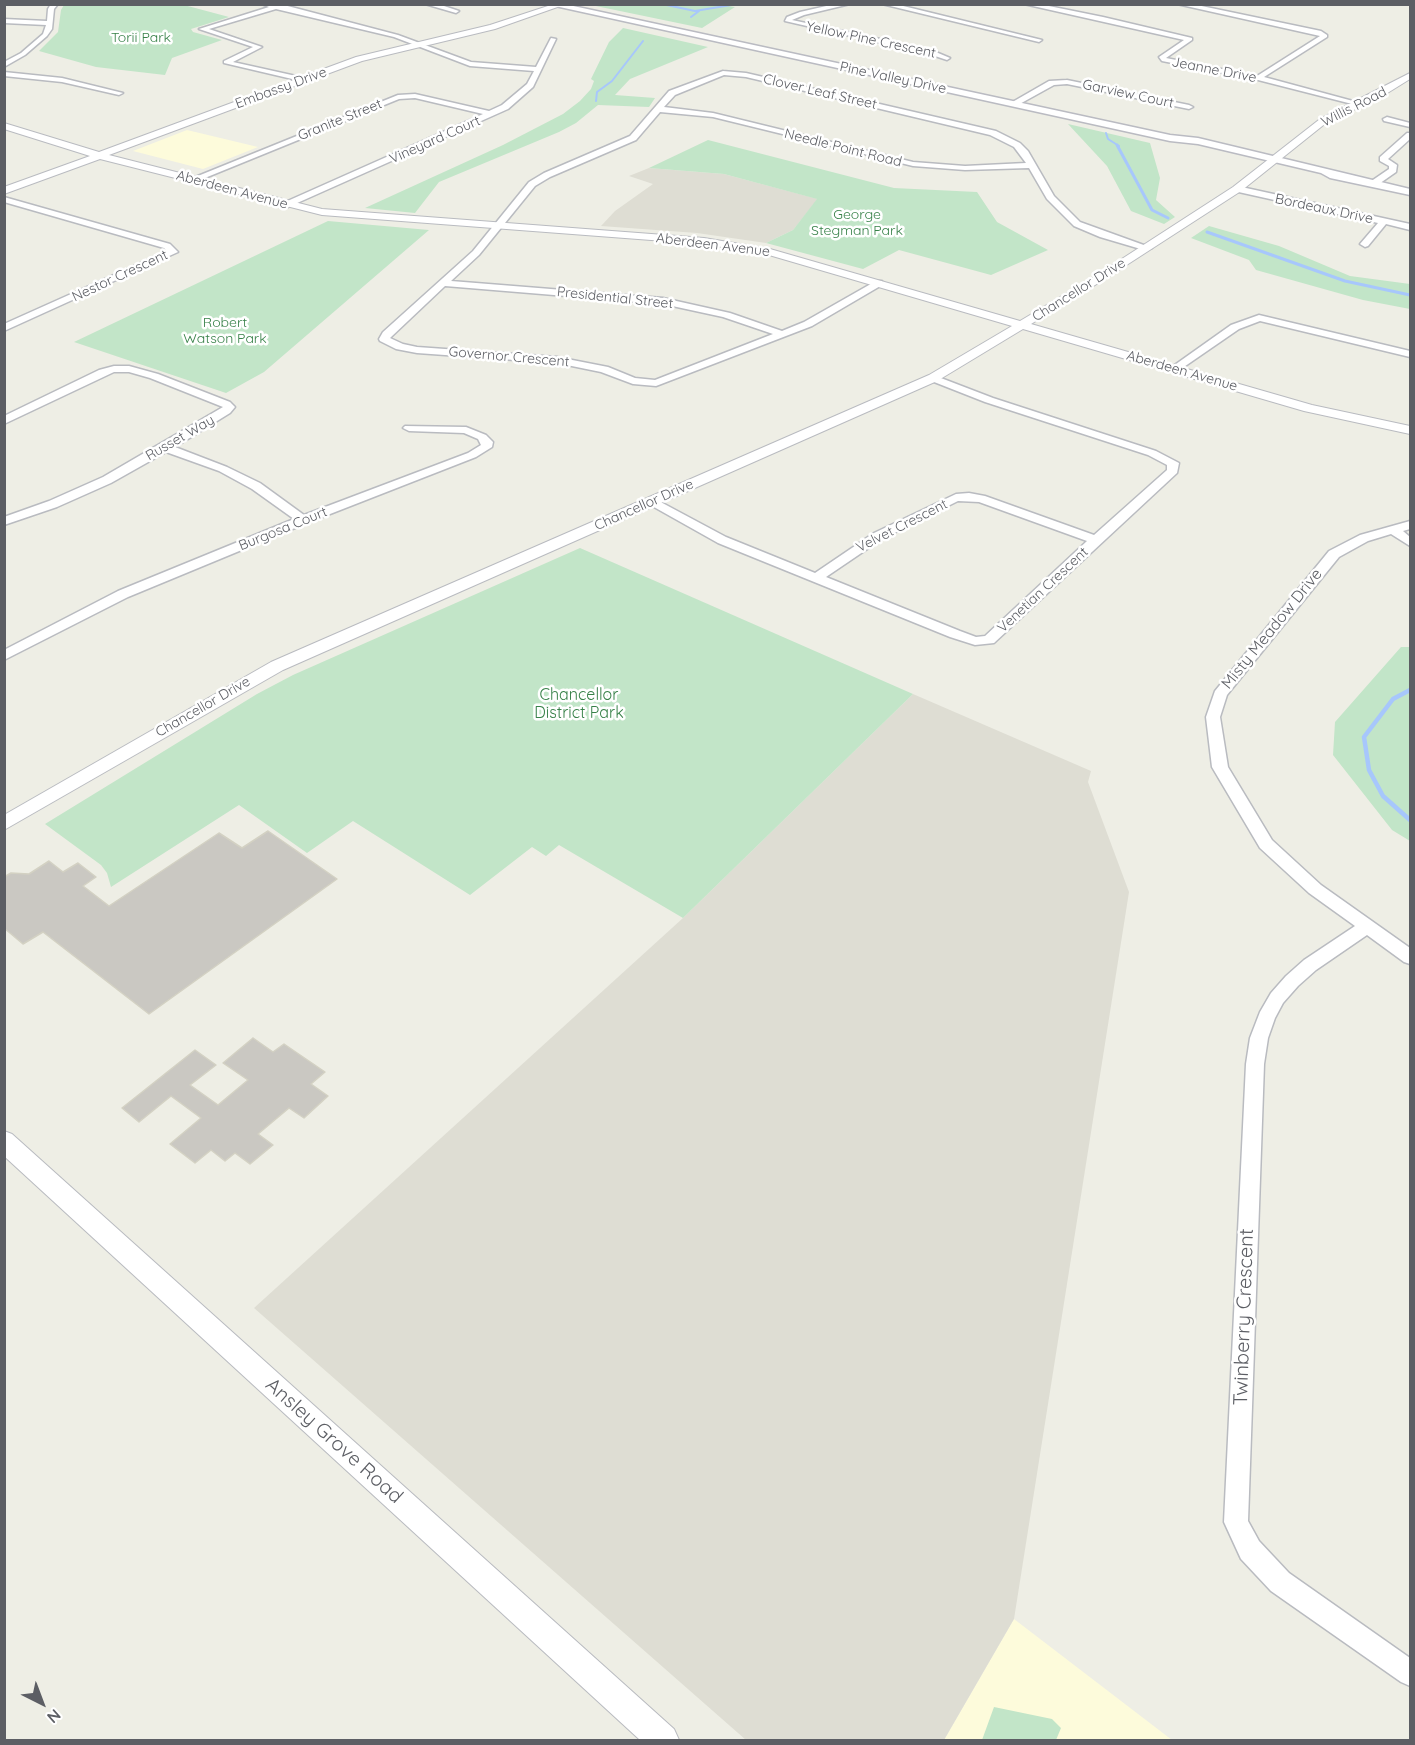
<!DOCTYPE html>
<html>
<head>
<meta charset="utf-8">
<style>
	body { margin:0 }
	#map { position:relative; width:1415px; height:1745px; overflow:hidden; background:#eeeee5; font-family:Quicksand,sans-serif }
	canvas { display:block }
	.frame { position:absolute; inset:0; border:6px solid #5c5e64; pointer-events:none }
	.north { position:absolute; left:12px; top:1673px; width:60px; height:60px; -webkit-text-stroke:4px #fff; paint-order:stroke; rotate:138deg; font-size:16px; font-weight:700; line-height:24px; text-align:center; color:#5c5e64 }
	.north::after { content:''; display:block; margin:auto; width:21px; height:27px; background:#5c5e64; clip-path:polygon(50% 0,100% 100%,50% 72%,0 100%) }
</style>
</head>
<body>
<div id="map">
<canvas width="1415" height="1745"></canvas>
<div class="frame"></div>
<div class="north">N</div>
</div>
<script>
const ctx = document.querySelector('canvas').getContext('2d');
ctx.lineJoin = 'round';
function fill(path, color) { ctx.fillStyle = color; ctx.fill(path, 'evenodd'); }
const toPath = rows => new Path2D(rows.map(r => 'M' + r).join(''));
function trace(path, color, width, dash) { ctx.strokeStyle = color; ctx.lineWidth = width; ctx.lineCap = dash ? 'butt' : 'round'; ctx.setLineDash(dash || []); ctx.stroke(path); }
function drawText(font, color, halo, rows, align = 'center') {
  ctx.font = font + ' Quicksand,sans-serif'; ctx.lineWidth = 5; ctx.setLineDash([]); ctx.textBaseline = 'middle'; ctx.strokeStyle = halo; ctx.fillStyle = color; for (const [text, x, y, turn = 0] of rows) {
    ctx.save(); ctx.translate(x, y); ctx.rotate((+turn || 0) * Math.PI / 180); ctx.textAlign = isNaN(turn) ? turn : align; if (halo) ctx.strokeText(text, 0, 0); ctx.fillText(text, 0, 0); ctx.restore();
  }
}
fill(toPath([
	[187,130,258,147,203,169,133,151],
	[1014,1619,1172,1740,944,1740]
]), '#fdfbdb');
fill(toPath([
	[649,168,724,174,818,199,793,230,766,243,697,233,601,226,615,211,653,184,629,176],
	[913,694,1091,771,1088,782,1129,892,1014,1619,944,1740,746,1740,254,1308,683,918]
]), '#deddd3');
fill(toPath([
	[716,4,735,7,702,28,591,5],
	[64,5,184,5,229,17,191,29,193,32,222,40,172,58,165,75,96,67,39,51,58,32,61,10],
	[623,28,708,47,630,79,615,95,655,98,649,107,598,105,576,123,559,132,439,182,415,213,365,208,503,145,563,114,580,101,591,89,594,81,591,79,609,42],
	[1068,124,1150,143,1160,178,1156,200,1175,217,1164,224,1131,211,1107,166],
	[708,140,894,188,977,192,997,222,1048,250,991,275,899,250,863,269,766,243,793,230,817,199,724,174,649,168],
	[328,221,429,230,264,372,226,393,74,342],
	[1209,226,1279,246,1350,276,1410,284,1410,309,1363,300,1256,270,1249,260,1191,238],
	[580,548,913,694,683,918,559,845,546,856,532,847,470,895,353,821,307,853,239,805,111,887,107,873,101,865,45,824,257,694,293,675],
	[1401,647,1410,647,1410,841,1392,830,1333,755,1335,722],
	[994,1707,1052,1719,1061,1728,1056,1740,982,1740]
]), '#c2e5c8');
trace(toPath([
	[662,4,695,11,737,4],
	[691,17,699,11],
	[596,101,597,92,612,81,643,41],
	[1106,133,1108,139,1119,146]
]), '#a7c7fc', 2);
trace(toPath([
	[1117,145,1152,210,1168,218],
	[1207,232,1345,281,1410,295]
]), '#a7c7fc', 3);
trace(toPath([
	[1410,690,1393,699,1364,737,1369,770,1383,796,1410,820]
]), '#a7c7fc', 4.5);
const building = toPath([
	[268,831,337,879,149,1014,43,932,23,944,4,928,4,877,11,873,29,874,49,861,63,872,78,863,96,877,83,886,109,906,219,833,242,848,268,831],
	[253,1038,273,1052,284,1044,325,1072,311,1084,328,1096,304,1118,289,1108,258,1134,273,1145,250,1164,235,1153,225,1161,211,1150,195,1163,170,1144,201,1118,171,1096,139,1122,122,1108,195,1050,216,1065,190,1085,218,1105,248,1080,223,1063,253,1038]
]);
fill(building, '#cac8c2');
trace(building, '#d3d1c3', 1.5);
const minor = toPath([
	[51,4,58,4,54,9,52,29,47,36,25,55,4,67,4,62,21,53,43,34,46,25,4,23,4,19,47,21,48,9,51,4],
	[262,4,280,4,398,35,471,62,536,67,551,38,556,39,533,87,508,109,286,208,283,207,283,203,483,114,415,98,399,99,195,182,188,180,398,95,415,94,489,111,502,105,527,84,534,71,470,66,394,37,276,9,209,29,262,47,233,62,305,78,305,82,224,63,224,61,253,47,199,29,269,7,262,4],
	[425,4,438,4,459,11,456,13,425,4],
	[835,4,850,4,804,15,792,20,931,50,950,58,947,60,929,54,785,21,787,17,800,12,835,4],
	[882,4,895,4,1042,40,1039,42,882,4],
	[1024,4,1039,4,1103,17,1192,38,1192,40,1166,58,1257,76,1320,36,1177,4,1192,4,1321,31,1327,35,1327,37,1264,77,1364,104,1360,106,1258,80,1162,61,1159,57,1184,40,1024,4],
	[723,71,746,73,996,131,1020,143,1028,151,1054,196,1080,222,1152,248,1144,250,1100,237,1074,226,1047,199,1029,168,965,170,913,166,713,117,660,112,636,140,550,177,535,186,479,255,451,281,663,298,730,313,782,331,804,322,876,281,882,281,882,285,812,326,656,386,633,384,601,372,557,363,417,353,396,349,380,341,379,339,383,332,473,251,529,182,544,173,630,136,669,91,723,71],
	[724,75,746,77,990,135,1014,147,1026,163,965,166,913,162,713,113,664,107,675,95,724,75],
	[445,286,663,304,723,317,773,334,655,380,635,378,608,367,557,357,417,347,403,344,390,338,445,286],
	[4,72,62,78,123,93,119,95,62,82,4,76,4,72],
	[1067,80,1189,105,1193,107,1189,109,1067,84,1054,85,1016,106,1009,104,1049,81,1067,80],
	[1387,117,1410,123,1410,127,1384,121,1383,119,1387,117],
	[1407,133,1410,133,1410,139,1388,159,1397,165,1396,172,1376,186,1370,186,1370,182,1389,169,1389,166,1380,161,1380,157,1407,133],
	[1237,186,1410,224,1410,230,1386,224,1368,246,1365,247,1360,244,1378,223,1234,191,1233,189,1237,186],
	[4,197,170,244,178,252,4,331,4,324,167,251,164,248,4,202,4,197],
	[1259,315,1410,351,1410,357,1260,321,1239,329,1178,371,1174,372,1169,369,1231,325,1259,315],
	[114,366,129,366,158,374,230,402,235,407,230,413,175,447,227,467,260,483,304,515,468,453,481,445,478,439,464,433,409,431,403,428,405,426,466,427,486,435,493,442,492,447,476,457,307,523,128,597,4,660,4,650,118,591,294,519,252,489,219,471,166,452,111,483,57,507,4,525,4,517,49,501,103,477,223,407,150,378,129,372,114,372,4,424,4,416,99,370,114,366],
	[933,375,993,398,1156,451,1179,463,1177,473,994,643,975,645,950,637,718,543,645,502,651,498,655,499,726,537,815,573,874,533,956,494,969,493,985,496,1094,535,1167,470,1167,465,1148,455,985,402,929,380,928,378,933,375],
	[958,501,979,502,1087,541,985,636,976,637,960,631,826,577,882,539,958,501],
	[1410,521,1410,529,1403,531,1410,537,1410,546,1391,534,1368,541,1339,557,1227,695,1220,717,1228,767,1272,840,1321,885,1410,948,1410,964,1404,962,1367,935,1316,970,1298,986,1283,1003,1275,1018,1268,1038,1264,1064,1248,1521,1259,1541,1289,1573,1410,1658,1410,1686,1401,1682,1271,1591,1241,1559,1224,1522,1246,1064,1250,1038,1260,1012,1271,993,1286,976,1304,960,1355,926,1309,893,1260,848,1212,767,1206,717,1215,691,1329,551,1360,535,1410,521]
]);
const tertiary = toPath([
	[554,4,566,4,495,29,362,61,109,155,322,209,704,238,770,249,1020,321,1097,275,1233,187,1320,119,1410,73,1410,79,1381,97,1326,123,1241,191,1105,279,1031,324,1312,405,1410,426,1410,434,1304,411,1023,329,937,381,283,670,4,830,4,815,271,662,929,375,1012,326,769,255,704,244,322,215,100,159,4,194,4,187,90,156,4,129,4,123,99,152,356,57,490,25,554,4],
	[4,1131,12,1134,674,1729,679,1740,640,1740,4,1156,4,1131]
]);
const secondary = toPath([
	[546,4,564,4,1170,135,1198,138,1410,189,1410,195,1330,178,1321,173,1198,144,1170,141,546,4]
]);
trace(minor, '#b9bbc0', 3);
trace(tertiary, '#b9bbc0', 2);
trace(secondary, '#babbc2', 3);
fill(minor, '#fff');
fill(tertiary, '#fff');
fill(secondary, '#fff');
drawText('14px', '#378148', '#fff', [
	["Torii Park",141,38],
	["George",857,215],
	["Stegman Park",857,231],
	["Robert",225,323],
	["Watson Park",225,339]
]);
drawText('14px', '#5c5e64', '#fff', [
	["Yellow Pine Crescent",871,40,12],
	["Jeanne Drive",1214,70,11],
	["Pine Valley Drive",893,78,12],
	["Embassy Drive",281,88,-20],
	["Clover Leaf Street",820,92,13],
	["Garview Court",1128,94,12],
	["Willis Road",1354,107,-27],
	["Granite Street",340,120,-22],
	["Vineyard Court",435,140,-24],
	["Needle Point Road",843,148,14],
	["Aberdeen Avenue",232,190,15],
	["Bordeaux Drive",1324,209,12],
	["Aberdeen Avenue",713,245,7],
	["Nestor Crescent",120,276,-25],
	["Chancellor Drive",1079,290,-32],
	["Presidential Street",615,298,6],
	["Governor Crescent",509,357,5],
	["Aberdeen Avenue",1182,371,16],
	["Russet Way",180,438,-30],
	["Chancellor Drive",644,505,-24],
	["Velvet Crescent",902,526,-27],
	["Burgosa Court",283,529,-22],
	["Venetian Crescent",1043,590,-43],
	["Chancellor Drive",203,707,-30]
]);
drawText('16px', '#5c5e64', '#fff', [
	["Misty Meadow Drive",1272,629,-51]
]);
drawText('16px', '#378148', '#fff', [
	["Chancellor",579,695],
	["District Park",579,713]
]);
drawText('20px', '#5c5e64', '#fff', [
	["Twinberry Crescent",1244,1317,-88],
	["Ansley Grove Road",334,1441,42]
]);
</script>
</body>
</html>
